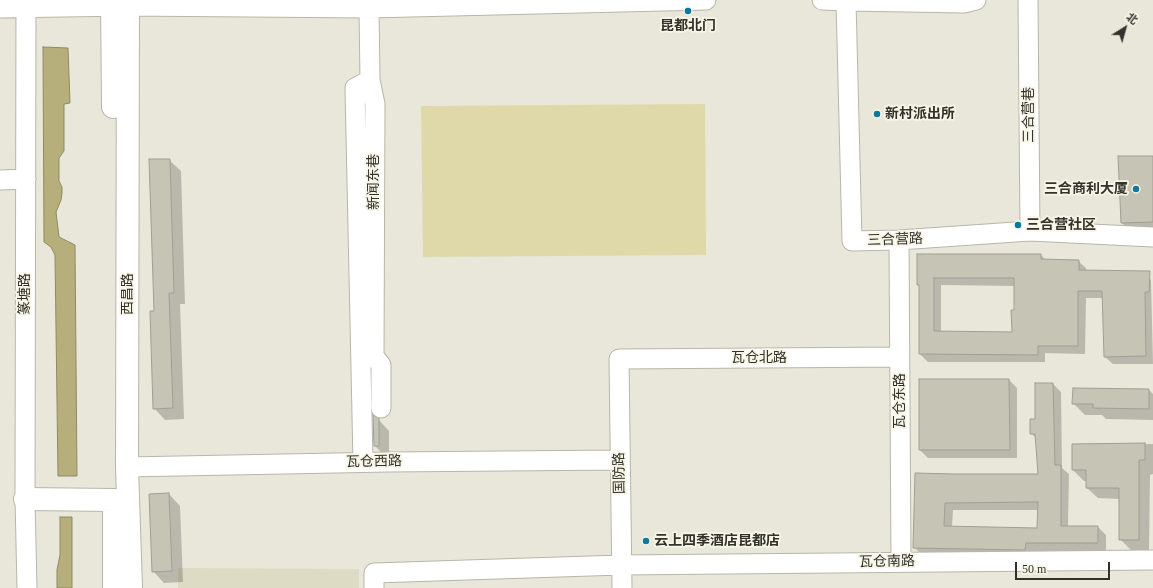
<!DOCTYPE html>
<html>
<head>
<meta charset="utf-8">
<style>
	body { margin:0 }
	#map { position:relative; width:1153px; height:588px; overflow:hidden; background:#e9e7d9; font-family:"Times New Roman","Noto Sans SC",serif }
	canvas { display:block }
	.north { position:absolute; left:1105px; top:8px; width:40px; height:40px; -webkit-text-stroke:3px #f7f5e6; paint-order:stroke; rotate:37deg; font-size:11px; font-weight:700; line-height:16px; text-align:center; color:#32322c }
	.north::after { content:''; display:block; margin:auto; width:14px; height:18px; background:#32322c; clip-path:polygon(50% 0,100% 100%,50% 72%,0 100%) }
	.scale { position:absolute; left:1015px; top:562px; width:95px; height:18px; box-sizing:border-box; border:2px solid #32322c; border-top:0; padding-left:5px; font-size:12px; line-height:14px; white-space:nowrap; color:#32322c; -webkit-text-stroke:3px #f7f5e6; paint-order:stroke }
</style>
</head>
<body>
<div id="map">
<canvas width="1153" height="588"></canvas>
<div class="north">北</div>
<div class="scale">50 m</div>
</div>
<script>
const ctx = document.querySelector('canvas').getContext('2d');
ctx.lineJoin = 'round';
function fill(path, color) { ctx.fillStyle = color; ctx.fill(path, 'evenodd'); }
const toPath = rows => new Path2D(rows.map(r => 'M' + r).join(''));
function trace(path, color, width, dash) { ctx.strokeStyle = color; ctx.lineWidth = width; ctx.lineCap = dash ? 'butt' : 'round'; ctx.setLineDash(dash || []); ctx.stroke(path); }
function drawText(font, color, halo, rows, align = 'center') {
  ctx.font = font + ' "Times New Roman","Noto Sans SC",serif'; ctx.lineWidth = 3.5; ctx.setLineDash([]); ctx.textBaseline = 'middle'; ctx.strokeStyle = halo; ctx.fillStyle = color; for (const [text, x, y, turn = 0] of rows) {
    ctx.save(); ctx.translate(x, y); ctx.rotate((+turn || 0) * Math.PI / 180); ctx.textAlign = isNaN(turn) ? turn : align; if (halo) ctx.strokeText(text, 0, 0); ctx.fillText(text, 0, 0); ctx.restore();
  }
}
fill(toPath([
	[178,568,359,569,359,588,178,588]
]), '#dedbc4');
fill(toPath([
	[705,104,706,255,423,257,421,106]
]), '#dfd9aa');
const water = toPath([
	[43,47,68,48,70,103,64,104,64,151,59,158,59,181,62,187,62,193,61,200,56,212,59,237,75,245,77,476,58,476,55,255,51,247,44,242,43,47],
	[60,517,72,517,72,588,57,588,57,570,60,555,60,517]
]);
fill(water, '#b6af7b');
trace(water, '#8e8a63', 1);
fill(toPath([
	[1119,157,1153,157,1153,230,1130,231,1122,223],
	[169,160,181,171,185,304,180,304,184,419,165,420,154,408,155,312],
	[918,255,1041,255,1046,260,1078,261,1086,268,1086,272,1144,272,1151,280,1153,364,1113,364,1105,357,1104,298,1086,298,1085,354,1045,353,1045,362,928,362,920,354,920,286,918,285],
	[941,285,1015,286,1015,311,1013,333,941,332],
	[1009,380,1017,388,1017,458,928,458,920,450],
	[1053,384,1061,392,1062,468,1069,474,1068,527,1098,527,1106,535,1106,551,1033,551,1033,558,922,555,914,547,916,474,1039,475,1037,439,1031,433,1036,420],
	[953,510,1039,510,1038,529,952,527],
	[1149,390,1153,394,1153,420,1106,419,1102,415,1085,415,1074,404],
	[378,419,389,431,389,457,386,457,375,446],
	[1153,444,1153,474,1150,475,1149,550,1131,550,1120,539,1120,499,1098,498,1087,488,1087,481,1084,481,1073,470,1073,445],
	[169,494,180,506,183,582,164,583,153,571]
]), '#0003');
const building = toPath([
	[1118,156,1153,156,1153,222,1121,223,1118,156],
	[149,159,170,159,174,293,169,293,173,408,153,409,150,311,154,311,149,159],
	[917,254,1041,254,1041,259,1079,260,1079,270,1150,271,1149,292,1145,292,1146,356,1104,357,1102,291,1078,291,1078,346,1038,346,1038,355,919,354,919,285,917,285,917,254],
	[934,278,1014,278,1014,310,1011,310,1012,332,934,331,934,278],
	[919,379,1009,379,1010,450,919,450,919,379],
	[1035,383,1053,383,1055,465,1061,465,1061,526,1098,526,1098,543,1026,543,1025,550,913,548,915,473,955,474,1038,474,1035,434,1030,434,1030,419,1035,419,1035,383],
	[1038,502,1037,528,944,526,945,503,1038,502],
	[1073,388,1149,389,1149,409,1093,408,1093,404,1072,404,1073,388],
	[373,415,379,418,379,446,374,446,373,415],
	[1145,443,1145,460,1139,460,1139,540,1119,540,1119,488,1086,488,1086,470,1072,470,1072,444,1145,443],
	[169,493,172,571,152,572,149,494,169,493]
]);
fill(building, '#c6c4b5');
trace(building, '#a09e91', 1);
const minor = toPath([
	[26,0,25,499,27,588],
	[822,0,846,1,964,3,976,0],
	[1028,0,1030,231],
	[846,1,852,241,899,240,1030,231,1153,237],
	[0,8,128,6,369,8,706,0],
	[369,8,370,80,375,104,374,356,381,365,381,408],
	[0,180,26,179],
	[899,240,901,562],
	[363,462,355,88,370,80],
	[127,467,388,462,620,460],
	[374,588,374,573,621,565,1153,560],
	[622,588,619,359,899,357]
]);
const major = toPath([
	[112,0,113,107],
	[128,0,127,467,131,588],
	[25,499,114,500],
	[114,511,114,588]
]);
trace(minor, '#b8b6a8', 21);
trace(major, '#b8b6a8', 24);
trace(minor, '#fff', 19);
trace(major, '#fff', 22);
for (const [x, y, r, color] of [
	[688,11,4,"#0879a2"],
	[877,114,4,"#0879a2"],
	[1136,189,4,"#0879a2"],
	[1018,225,4,"#0879a2"],
	[646,541,4,"#0879a2"]
]) { const dot = new Path2D(); dot.arc(x, y, r, 0, 2 * Math.PI); ctx.fillStyle = color; ctx.fill(dot); trace(dot, '#f7f5e6', 1.5); }
drawText('bold 14px', '#32322c', '#f7f5e6', [
	["昆都北门",688,26,"center"],
	["新村派出所",885,114],
	["三合商利大厦",1128,189,"right"],
	["三合营社区",1026,225],
	["云上四季酒店昆都店",654,541]
], 'left');
drawText('14px', '#32322c', '#f7f5e6', [
	["三合营巷",1029,115,-90],
	["新闻东巷",374,182,-90],
	["三合营路",895,240,-2],
	["篆塘路",25,294,-90],
	["西昌路",128,294,-90],
	["瓦仓北路",759,358],
	["瓦仓东路",900,401,-90],
	["瓦仓西路",374,462,-1],
	["国防路",620,473,-91],
	["瓦仓南路",887,562,-1]
]);
</script>
</body>
</html>
